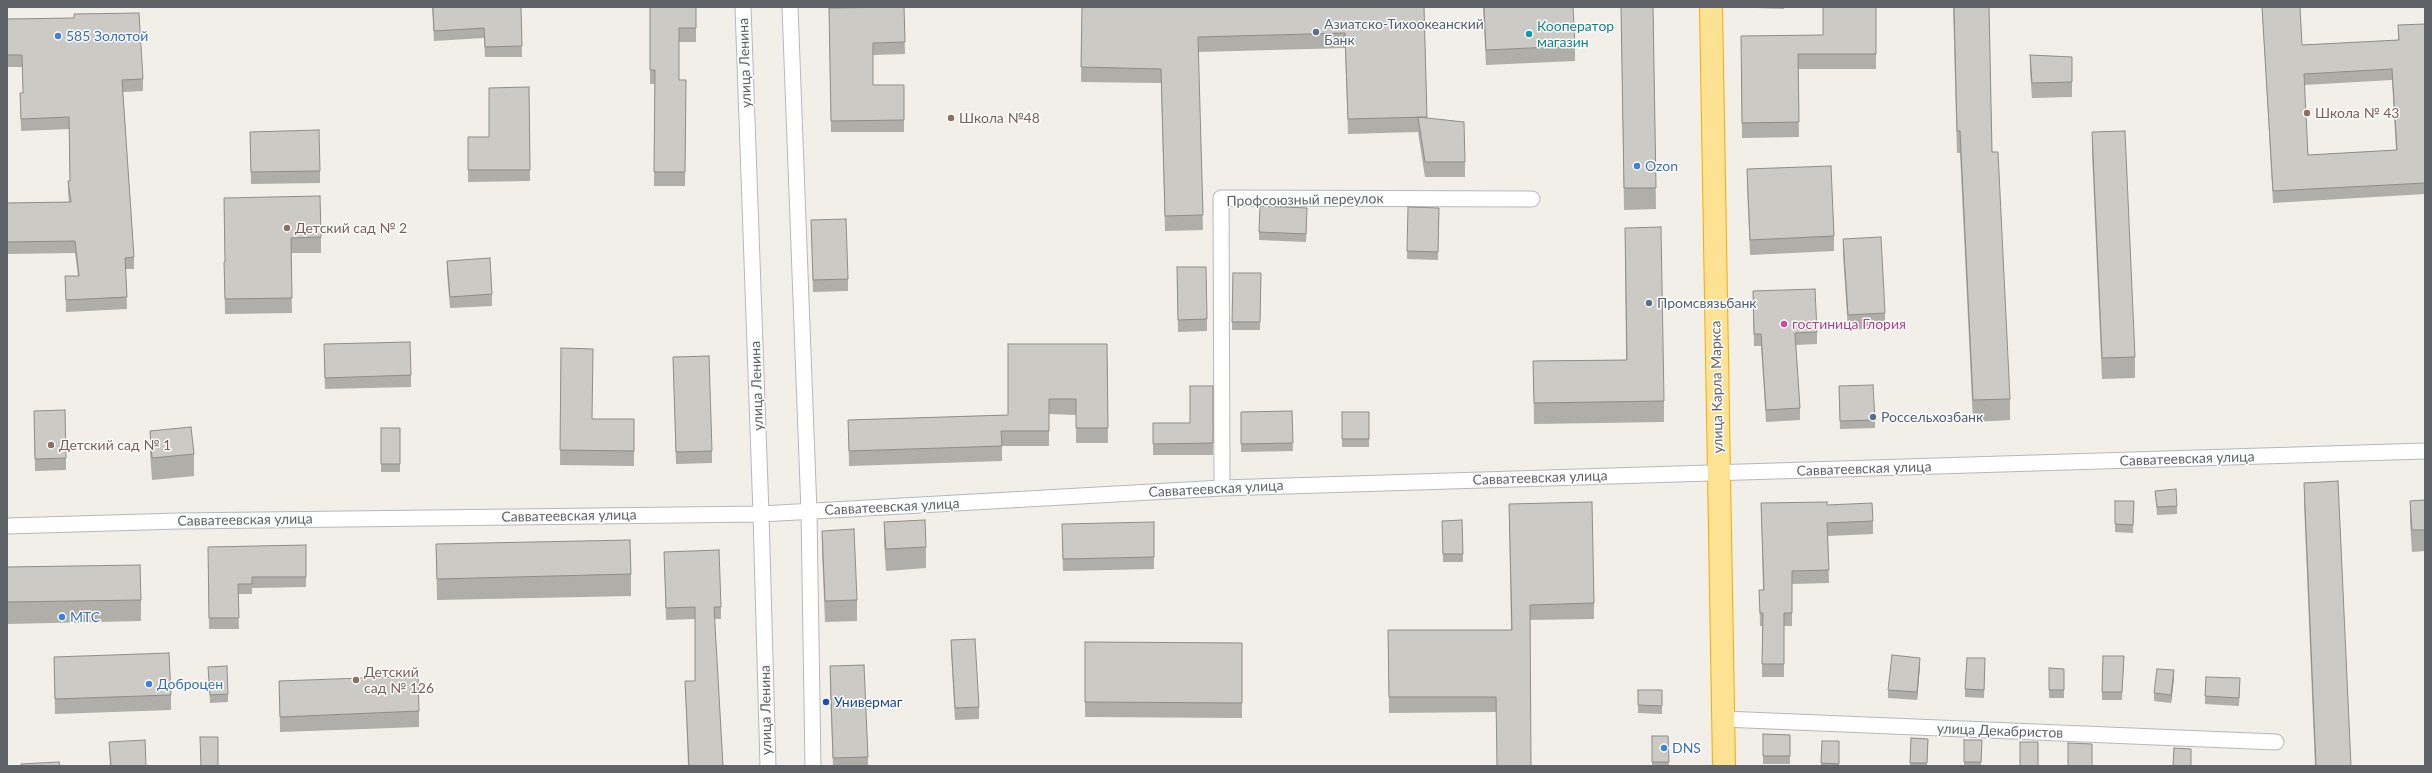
<!DOCTYPE html>
<html>
<head>
<meta charset="utf-8">
<style>
	body { margin:0 }
	#map { position:relative; width:2432px; height:773px; overflow:hidden; background:#f1efe8; font-family:Lato,sans-serif }
	canvas { display:block }
	.frame { position:absolute; inset:0; border:8px solid #5f6368; pointer-events:none }
</style>
</head>
<body>
<div id="map">
<canvas width="2432" height="773"></canvas>
<div class="frame"></div>
</div>
<script>
const ctx = document.querySelector('canvas').getContext('2d');
ctx.lineJoin = 'round';
const toPath = rows => new Path2D(rows.map(r => 'M' + r).join(''));
function trace(path, color, width, dash) { ctx.strokeStyle = color; ctx.lineWidth = width; ctx.lineCap = dash ? 'butt' : 'round'; ctx.setLineDash(dash || []); ctx.stroke(path); }
function fill(path, color) { ctx.fillStyle = color; ctx.fill(path, 'evenodd'); }
function drawText(font, color, halo, rows, align = 'center') {
  ctx.font = font + ' Lato,sans-serif'; ctx.lineWidth = 3; ctx.setLineDash([]); ctx.textBaseline = 'middle'; ctx.strokeStyle = halo; ctx.fillStyle = color; for (const [text, x, y, turn = 0] of rows) {
    ctx.save(); ctx.translate(x, y); ctx.rotate((+turn || 0) * Math.PI / 180); ctx.textAlign = isNaN(turn) ? turn : align; if (halo) ctx.strokeText(text, 0, 0); ctx.fillText(text, 0, 0); ctx.restore();
  }
}
const street = toPath([
	[743,7,761,514,768,766],
	[790,7,809,512,813,766],
	[1222,488,1221,198,1532,199],
	[7,526,179,521,761,514,1222,488,2425,451],
	[1723,719,2276,742]
]);
const highway = toPath([
	[1711,7,1724,766]
]);
trace(street, '#b5b8bc', 17);
trace(highway, '#f9ab00', 24);
trace(street, '#fff', 15);
trace(highway, '#fde293', 22);
fill(toPath([
	[432,7,521,7,522,57,485,57,484,38,434,41],
	[650,7,696,7,696,42,679,42,679,80,686,80,685,186,654,186,655,84,650,84],
	[904,7,905,54,873,55,873,85,904,85,904,132,831,132,829,8],
	[1082,7,1424,7,1427,118,1465,162,1465,177,1425,177,1418,132,1348,134,1345,48,1198,52,1203,230,1165,231,1161,83,1081,82],
	[1483,7,1573,7,1575,46,1575,61,1486,65],
	[1621,7,1653,7,1656,209,1624,210],
	[1757,7,1784,7,1784,9,1757,8],
	[1876,7,1876,69,1798,69,1799,137,1742,138,1741,36,1823,35],
	[1953,7,1989,7,1992,152,2010,399,2010,420,1973,422,1960,153,1957,153],
	[2262,7,2302,45,2398,40,2398,25,2425,24,2425,194,2273,203],
	[2392,80,2396,150,2308,155,2304,85],
	[7,19,143,79,143,91,123,92,134,257,134,269,126,269,127,309,66,312,65,276,78,276,75,253,7,254,7,203,69,202,68,193,68,181,70,181,69,129,21,131,20,93,23,93,22,67,7,67],
	[2030,55,2072,57,2072,97,2032,98,2030,71],
	[529,87,530,181,468,182,468,137,489,137],
	[250,132,320,171,320,183,251,184],
	[2092,132,2135,357,2135,378,2102,379,2092,154],
	[1747,169,1834,236,1834,251,1750,255,1747,185],
	[224,198,321,237,321,253,291,253,292,313,225,314,224,262,225,262],
	[1439,208,1438,260,1407,259,1407,251],
	[1307,216,1306,242,1259,240,1259,232],
	[811,220,848,279,848,291,813,292],
	[1625,228,1664,401,1664,422,1534,424,1533,361,1626,360],
	[1843,239,1885,313,1885,328,1848,330,1843,255],
	[447,261,492,294,492,306,450,308,447,273],
	[1233,273,1261,273,1260,330,1232,330],
	[1177,279,1207,319,1207,331,1178,332],
	[1753,291,1817,332,1817,344,1796,345,1800,408,1800,420,1766,422,1761,346,1754,346],
	[1107,344,1108,443,1076,443,1076,415,1049,414,1049,446,1002,446,1002,461,849,466,848,420,1008,415],
	[561,348,592,419,634,419,634,466,560,465],
	[324,356,411,375,411,387,325,389],
	[673,357,712,451,712,463,676,464],
	[1213,386,1213,455,1153,455,1153,423,1190,423],
	[1839,386,1875,420,1875,428,1840,429],
	[34,411,66,458,66,470,35,471],
	[1292,411,1293,451,1241,452,1241,412],
	[1342,412,1369,412,1369,447,1342,447],
	[381,428,400,428,400,472,381,472],
	[150,431,194,454,194,476,152,480,150,452],
	[2304,483,2351,766,2315,766,2304,504],
	[2155,491,2177,506,2177,514,2157,515],
	[2425,500,2425,551,2412,552,2410,522,2410,501],
	[2115,501,2134,501,2133,533,2115,532],
	[1761,503,1827,505,1873,521,1873,534,1828,536,1829,583,1792,584,1792,626,1784,626,1784,677,1762,677,1762,626,1760,626,1759,590,1763,590],
	[1509,504,1594,603,1594,619,1530,620,1496,712,1389,713,1388,630,1511,630],
	[1442,521,1463,554,1463,562,1443,562],
	[884,522,926,547,926,568,886,571,884,543],
	[822,531,857,600,857,621,825,622,822,552],
	[1062,536,1154,557,1154,569,1063,571],
	[436,544,631,574,631,596,437,600],
	[306,545,306,587,252,588,252,594,238,594,239,629,209,629,208,547],
	[664,552,721,607,721,619,714,619,723,766,688,766,685,681,695,681,695,619,666,620],
	[7,567,141,600,141,621,7,624],
	[951,640,979,707,979,719,955,720,951,652],
	[1085,642,1242,643,1242,718,1085,717],
	[2124,656,2122,700,2102,700,2102,692],
	[54,657,171,695,171,710,55,714],
	[830,666,868,757,868,766,833,766,830,688],
	[1920,666,1917,700,1888,698,1888,690],
	[1985,666,1984,698,1965,697,1965,689],
	[208,667,228,694,228,702,210,703],
	[2049,668,2064,669,2064,698,2049,698],
	[2174,678,2171,703,2154,701,2154,693],
	[279,681,419,711,419,727,280,732],
	[2240,686,2239,706,2205,704,2205,696],
	[1638,690,1662,690,1662,714,1638,713],
	[1763,734,1790,735,1790,764,1763,764],
	[1652,736,1668,736,1669,766,1652,766],
	[1911,738,1928,739,1927,766,1910,766],
	[1964,740,1982,740,1981,766,1964,766],
	[1822,741,1839,749,1839,766,1821,766],
	[109,742,146,766,110,766]
]), '#afaea9');
fill(toPath([
	[1920,658,1920,666,1917,700,1917,692],
	[2174,670,2174,678,2171,703,2171,695]
]), '#8f8d8a');
const building = toPath([
	[433,7,521,7,522,46,485,47,484,28,434,31,433,7],
	[650,7,696,7,696,28,679,28,679,80,686,80,685,172,654,172,655,70,650,70,650,7],
	[904,7,905,42,873,43,873,85,904,85,904,120,831,121,829,8,904,7],
	[1082,7,1424,7,1427,117,1348,119,1345,33,1198,37,1203,215,1165,216,1161,69,1081,67,1082,7],
	[1484,7,1573,7,1575,46,1486,50,1484,7],
	[1621,7,1653,7,1656,188,1624,188,1621,7],
	[1823,7,1876,7,1876,54,1798,54,1799,122,1742,123,1741,36,1823,35,1823,7],
	[1954,7,1989,7,1992,152,1998,152,2010,399,1973,400,1960,131,1957,131,1954,7],
	[2262,7,2300,7,2302,45,2399,40,2398,25,2425,24,2425,183,2273,191,2262,7],
	[2392,69,2397,150,2308,155,2304,74,2392,69],
	[139,13,143,79,122,80,134,257,125,258,127,297,66,300,65,276,79,276,75,241,7,242,7,203,71,202,68,181,70,181,69,117,21,119,20,93,23,93,22,55,7,55,7,19,74,18,74,14,139,13],
	[2030,55,2072,57,2072,82,2032,83,2030,55],
	[529,87,530,170,468,170,468,137,489,137,489,88,529,87],
	[1418,117,1464,122,1465,162,1425,162,1418,117],
	[319,130,320,171,251,172,250,132,319,130],
	[2125,131,2135,357,2102,358,2092,132,2125,131],
	[1831,166,1834,236,1750,240,1747,169,1831,166],
	[320,196,321,237,291,238,292,298,225,299,224,262,225,262,224,198,320,196],
	[1260,206,1307,208,1306,234,1259,232,1260,206],
	[1408,207,1439,208,1438,252,1407,251,1408,207],
	[846,219,848,279,813,280,811,220,846,219],
	[1661,227,1664,401,1534,403,1533,361,1627,360,1625,228,1661,227],
	[1881,237,1885,313,1848,315,1843,239,1881,237],
	[490,258,492,294,450,297,447,261,490,258],
	[1177,267,1206,267,1207,319,1178,320,1177,267],
	[1233,273,1261,273,1260,322,1232,322,1233,273],
	[1815,289,1817,332,1795,333,1800,408,1766,410,1761,334,1754,334,1753,291,1815,289],
	[410,342,411,375,325,378,324,344,410,342],
	[1008,344,1107,344,1108,428,1076,428,1076,399,1049,399,1049,431,1001,431,1002,446,849,451,848,420,1008,415,1008,344],
	[561,348,593,349,592,419,634,419,634,451,560,450,561,348],
	[709,356,712,451,676,452,673,357,709,356],
	[1873,385,1875,420,1840,421,1839,386,1873,385],
	[1190,386,1213,386,1213,443,1153,444,1153,423,1190,423,1190,386],
	[65,410,66,458,35,459,34,411,65,410],
	[1292,411,1293,443,1241,444,1241,412,1292,411],
	[1342,412,1369,412,1369,439,1342,439,1342,412],
	[191,427,194,454,152,458,150,431,191,427],
	[381,428,400,428,400,464,381,464,381,428],
	[2338,481,2351,766,2316,766,2304,483,2338,481],
	[2176,489,2177,506,2157,507,2155,491,2176,489],
	[2425,500,2425,530,2412,530,2410,501,2425,500],
	[2115,501,2134,501,2133,525,2115,524,2115,501],
	[1592,502,1594,603,1530,605,1531,766,1497,766,1496,697,1389,697,1388,630,1512,630,1509,504,1592,502],
	[1827,502,1827,505,1872,503,1873,521,1827,523,1829,570,1792,571,1792,613,1784,613,1784,664,1762,664,1763,613,1760,613,1759,590,1764,590,1761,503,1827,502],
	[925,520,926,547,886,549,884,522,925,520],
	[1462,520,1463,554,1443,554,1442,521,1462,520],
	[1154,522,1154,557,1063,559,1062,524,1154,522],
	[854,529,857,600,825,601,822,531,854,529],
	[630,540,631,574,437,579,436,544,630,540],
	[306,545,306,577,252,577,252,584,238,584,239,618,209,618,208,547,306,545],
	[719,550,721,607,714,607,723,766,689,766,685,681,695,681,695,607,666,608,664,552,719,550],
	[140,565,141,600,7,602,7,567,140,565],
	[975,639,979,707,955,708,951,640,975,639],
	[1085,642,1242,643,1242,703,1085,702,1085,642],
	[169,653,171,695,55,699,54,657,169,653],
	[1892,655,1920,658,1917,692,1888,690,1892,655],
	[2103,656,2124,656,2122,692,2102,692,2103,656],
	[1967,658,1985,658,1984,690,1965,689,1967,658],
	[864,665,868,757,833,758,830,666,864,665],
	[227,666,228,694,210,695,208,667,227,666],
	[2049,668,2064,669,2064,690,2049,690,2049,668],
	[2157,669,2174,670,2171,695,2154,693,2157,669],
	[418,676,419,711,280,717,279,681,418,676],
	[2206,677,2240,678,2239,698,2205,696,2206,677],
	[1638,690,1662,690,1662,706,1638,705,1638,690],
	[1763,734,1790,735,1790,756,1763,756,1763,734],
	[1652,736,1668,736,1669,762,1652,762,1652,736],
	[200,737,218,737,218,766,201,766,200,737],
	[1911,738,1928,739,1927,763,1910,763,1911,738],
	[145,740,146,766,111,766,109,742,145,740],
	[1964,740,1982,740,1981,762,1964,762,1964,740],
	[1822,741,1839,741,1839,764,1821,763,1822,741],
	[2020,742,2038,742,2038,766,2020,766,2020,742],
	[2068,743,2092,744,2092,766,2068,766,2068,743],
	[2174,748,2191,749,2191,766,2173,766,2174,748],
	[59,762,60,766,21,766,21,764,59,762]
]);
fill(building, '#cccac5');
trace(building, '#8f8d8a', 1);
for (const [x, y, r, color] of [
	[1316,32,4,"#5c6f8a"],
	[1529,34,4,"#0f9aa8"],
	[58,36,4,"#3f7fe0"],
	[2307,113,4,"#8d6e63"],
	[951,118,4,"#8d6e63"],
	[1637,166,4,"#3f7fe0"],
	[287,228,4,"#8d6e63"],
	[1649,303,4,"#5c6f8a"],
	[1784,324,4,"#d1479c"],
	[1873,417,4,"#5c6f8a"],
	[51,445,4,"#8d6e63"],
	[62,617,4,"#3f7fe0"],
	[356,680,4,"#8d6e63"],
	[149,684,4,"#3f7fe0"],
	[826,702,4,"#1a4fb4"],
	[1664,748,4,"#3f7fe0"]
]) { const dot = new Path2D(); dot.arc(x, y, r, 0, 2 * Math.PI); ctx.fillStyle = color; ctx.fill(dot); trace(dot, '#fff', 1.5); }
drawText('14px', '#4e5e75', '#fff', [
	["Азиатско-Тихоокеанский",1324,24],
	["Банк",1324,40],
	["Промсвязьбанк",1657,303],
	["Россельхозбанк",1881,417]
], 'left');
drawText('14px', '#0d838f', '#fff', [
	["Кооператор",1537,26],
	["магазин",1537,42]
], 'left');
drawText('14px', '#366cbe', '#fff', [
	["585 Золотой",66,36],
	["Ozon",1645,166],
	["МТС",70,617],
	["Доброцен",157,684],
	["DNS",1672,748]
], 'left');
drawText('14px', '#5f6368', '#fff', [
	["улица Ленина",745,63,-92],
	["Профсоюзный переулок",1305,200,-1],
	["улица Ленина",757,386,-92],
	["улица Карла Маркса",1717,387,-91],
	["Савватеевская улица",2187,459,-2],
	["Савватеевская улица",1864,469,-2],
	["Савватеевская улица",1540,478,-2],
	["Савватеевская улица",1216,489,-3],
	["Савватеевская улица",892,507,-3],
	["Савватеевская улица",569,516,-1],
	["Савватеевская улица",245,520,-1],
	["улица Ленина",766,710,-91],
	["улица Декабристов",2000,731,2]
]);
drawText('14px', '#785e54', '#fff', [
	["Школа № 43",2315,113],
	["Школа №48",959,118],
	["Детский сад № 2",295,228],
	["Детский сад № 1",59,445],
	["Детский",364,672],
	["сад № 126",364,688]
], 'left');
drawText('14px', '#b23c85', '#fff', [
	["гостиница Глория",1792,324]
], 'left');
drawText('14px', '#164399', '#fff', [
	["Универмаг",834,702]
], 'left');
</script>
</body>
</html>
